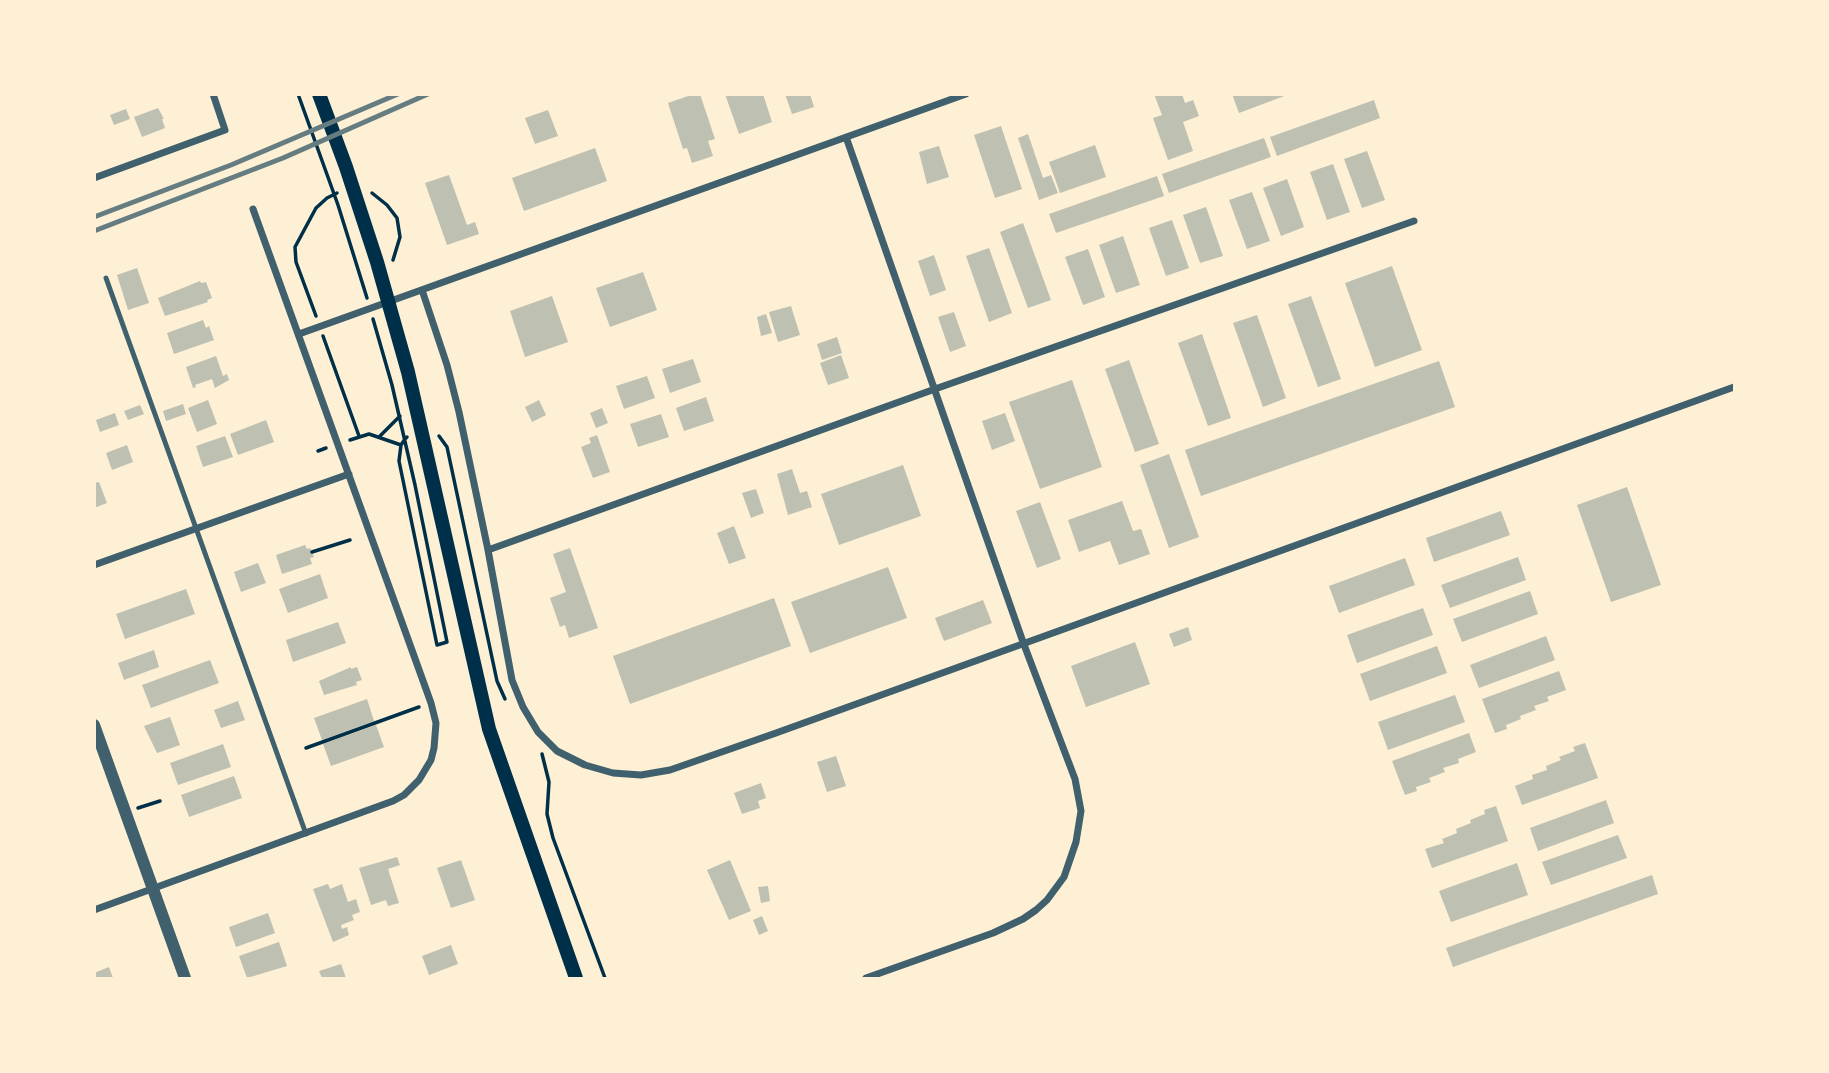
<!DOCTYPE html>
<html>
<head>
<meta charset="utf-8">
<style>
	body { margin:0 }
	#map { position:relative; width:1829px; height:1073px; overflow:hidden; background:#fdf0d5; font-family:"Open Sans",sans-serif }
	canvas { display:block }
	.frame { position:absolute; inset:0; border:96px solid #fdf0d5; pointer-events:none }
</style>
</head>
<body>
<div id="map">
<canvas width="1829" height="1073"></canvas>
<div class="frame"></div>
</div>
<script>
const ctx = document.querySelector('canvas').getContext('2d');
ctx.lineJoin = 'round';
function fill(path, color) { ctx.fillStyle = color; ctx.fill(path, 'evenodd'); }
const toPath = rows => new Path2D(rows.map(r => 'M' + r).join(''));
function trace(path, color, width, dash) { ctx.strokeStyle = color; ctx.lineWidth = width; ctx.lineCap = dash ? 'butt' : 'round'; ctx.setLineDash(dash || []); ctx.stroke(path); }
fill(toPath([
	[694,94,700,94,715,139,708,141,713,156,692,163,687,148,683,149,668,103],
	[725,94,763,94,772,122,739,134],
	[785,94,810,94,814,107,792,114],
	[1154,94,1182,94,1185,103,1193,100,1199,116,1183,122,1193,151,1168,160,1153,118,1162,115],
	[1232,94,1287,94,1287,95,1239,113],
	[1374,100,1380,118,1277,156,1270,137],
	[158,108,164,119,162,119,165,128,142,137,134,117],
	[126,109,130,119,114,125,110,115],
	[548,110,558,136,535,144,525,118],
	[1001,126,1022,189,995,198,974,135],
	[1028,134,1043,178,1051,175,1058,193,1039,200,1018,138],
	[1264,138,1271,157,1169,193,1162,174],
	[1095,145,1106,177,1060,193,1049,162],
	[939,146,949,177,927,184,919,152],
	[595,148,607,181,524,211,512,178],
	[1367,151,1385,200,1362,208,1344,159],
	[1333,164,1350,212,1327,220,1310,172],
	[449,175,467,225,475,222,479,234,447,245,425,183],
	[1157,176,1164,196,1056,233,1049,214],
	[1287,179,1304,227,1281,236,1263,188],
	[1252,192,1270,241,1247,249,1229,200],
	[1206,207,1223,256,1200,263,1183,215],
	[1172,220,1189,268,1166,276,1149,228],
	[1023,223,1051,300,1028,308,1000,232],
	[1123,236,1140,285,1116,293,1099,245],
	[989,248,1012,313,989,322,966,256],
	[1088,249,1105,297,1083,305,1065,257],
	[934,255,946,290,930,296,918,261],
	[1392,266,1422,350,1375,367,1345,283],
	[137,268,149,303,128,310,117,275],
	[643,272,657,310,610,327,596,288],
	[200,281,201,283,206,282,212,298,207,300,208,302,165,316,158,298],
	[552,296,568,342,525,357,510,311],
	[1311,296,1341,379,1318,387,1288,304],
	[791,306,800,335,778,342,769,312],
	[954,312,966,346,950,352,938,317],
	[766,314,772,333,761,336,757,317],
	[1257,315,1286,398,1263,407,1233,323],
	[203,320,206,328,209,326,214,340,174,354,167,333],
	[1202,334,1231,418,1208,426,1178,343],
	[837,337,842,353,822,360,817,344],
	[841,355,849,378,828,385,820,363],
	[216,356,223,376,227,374,229,380,215,388,212,379,195,385,196,387,193,388,186,367],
	[693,359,701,382,670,393,662,369],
	[1129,360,1159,444,1135,452,1105,369],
	[1439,361,1455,407,1201,496,1185,450],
	[647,376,655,398,624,409,616,386],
	[1072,380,1102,467,1040,489,1009,402],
	[706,397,714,421,684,431,676,408],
	[208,400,217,424,197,432,188,408],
	[539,400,546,415,532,422,525,407],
	[183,404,186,414,166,421,163,411],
	[140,405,144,414,128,420,124,411],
	[602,408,608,423,596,428,590,413],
	[115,413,119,425,100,432,96,420],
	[1005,413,1015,441,992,450,982,421],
	[661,414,669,437,638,447,630,424],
	[266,420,274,442,238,455,230,434],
	[597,435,610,472,593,478,581,447,591,443,589,438],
	[225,436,233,457,203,467,196,446],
	[127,445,133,462,112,470,106,453],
	[1169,454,1199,537,1169,548,1140,465],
	[903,465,921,516,839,545,821,494],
	[792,469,800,493,807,491,812,507,788,515,777,474],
	[99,482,107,503,94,508,94,483],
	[1627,487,1661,585,1611,602,1577,505],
	[756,489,764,513,751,518,742,493],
	[1122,501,1133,531,1141,529,1150,554,1119,565,1110,541,1079,552,1068,520],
	[1040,502,1061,559,1037,568,1016,511],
	[1501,511,1510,535,1434,562,1426,538],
	[734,526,746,558,729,564,717,533],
	[305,545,307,549,310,548,314,557,310,558,312,564,282,574,276,555],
	[570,548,598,628,569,638,565,625,560,627,550,598,566,592,553,554],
	[1518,557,1526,580,1450,608,1441,585],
	[1405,558,1415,585,1339,613,1329,586],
	[258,563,266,583,241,592,234,572],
	[888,567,907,618,810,653,791,602],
	[320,574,328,598,288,613,279,589],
	[186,589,195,614,125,639,116,614],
	[1530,591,1538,614,1462,642,1453,619],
	[774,598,791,646,630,704,613,656],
	[983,600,992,623,944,641,935,618],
	[1423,608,1433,635,1357,663,1347,635],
	[338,622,346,643,293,662,286,640],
	[1188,627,1192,640,1174,647,1169,634],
	[1546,636,1555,660,1479,688,1470,665],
	[1135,642,1150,684,1086,707,1071,666],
	[1437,646,1447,673,1370,701,1360,674],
	[154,650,159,667,124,680,118,663],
	[210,660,219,683,151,708,142,685],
	[351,667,351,669,357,667,362,680,356,682,357,685,324,695,319,681],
	[1559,671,1566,690,1547,697,1549,701,1534,706,1536,710,1520,716,1521,719,1506,725,1507,729,1495,733,1482,699],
	[1455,695,1465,722,1388,750,1378,722],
	[367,699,374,721,322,740,314,718],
	[238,701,245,720,221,728,214,710],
	[170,717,180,745,157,753,144,726],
	[376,725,384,747,331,766,323,744],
	[1469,733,1476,752,1458,759,1459,763,1443,768,1445,772,1429,778,1431,782,1416,787,1417,791,1405,795,1392,761],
	[1585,743,1598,778,1522,805,1515,786,1533,779,1532,775,1547,770,1546,766,1561,760,1559,757,1575,751,1573,747],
	[223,744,231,767,178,785,170,763],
	[836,756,846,786,827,792,817,762],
	[234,776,242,798,189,817,181,795],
	[761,783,766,798,758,801,760,808,742,814,734,793],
	[1606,800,1614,823,1538,851,1530,828],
	[1496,806,1508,841,1432,868,1425,849,1444,843,1442,839,1457,833,1456,829,1471,823,1470,820,1485,814,1484,810],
	[1618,835,1627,858,1551,885,1542,862],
	[397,857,400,865,388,869,399,903,388,906,386,900,371,905,359,868],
	[461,860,475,900,451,908,437,868],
	[730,860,751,911,729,920,707,870],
	[1517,863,1528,895,1451,922,1439,891],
	[1652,875,1658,894,1453,967,1446,948],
	[328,884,330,889,342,884,348,902,356,899,360,912,352,915,354,920,341,925,342,929,347,927,349,935,333,942,313,889],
	[768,886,770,901,761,903,758,887],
	[268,913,275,933,236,947,229,927],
	[762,916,768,931,759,935,753,920],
	[279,942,287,966,247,978,239,956],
	[451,945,458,964,429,975,422,956],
	[341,964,346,978,322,978,319,971],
	[109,967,113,978,94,978,94,973]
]), '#bec0b2');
trace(toPath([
	[298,94,338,205,367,298],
	[372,193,387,205,397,218,400,237,393,260],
	[316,316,296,262,295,247,316,208,327,198,337,193],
	[373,319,392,385,415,485,447,642,437,645,399,461,401,445,405,439,407,437],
	[323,336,359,436],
	[380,436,400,416],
	[439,436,447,447,497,681,505,699],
	[350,440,369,434,401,445],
	[318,451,326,448],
	[312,552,350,540],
	[306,748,419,707],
	[542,754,549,782,547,814,553,838,605,978],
	[138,808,160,801]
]), '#003049', 3.5);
trace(toPath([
	[106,278,306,834]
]), '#3f606c', 5);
trace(toPath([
	[846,137,1023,642,1075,779,1081,811,1076,842,1064,877,1047,900,1036,910,1023,919,993,933,866,978],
	[94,178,225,130,213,94],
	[422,290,447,365,459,412,488,550,512,680,523,707,538,732,557,751,585,765,613,773,641,775,670,770,776,733,1734,387],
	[299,334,966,94],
	[488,550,935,389,1414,221],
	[94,565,349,474],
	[94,910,393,801,404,795,419,780,431,760,434,748,436,723,431,703,253,209]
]), '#3f606c', 7);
trace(toPath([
	[94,725,185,978]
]), '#3f606c', 12);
trace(toPath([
	[319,94,346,167,377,262,408,372,489,729,576,978]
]), '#003049', 14);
trace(toPath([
	[94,217,231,165,398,94],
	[94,231,283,158,428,94]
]), '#657d81', 5);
</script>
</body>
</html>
